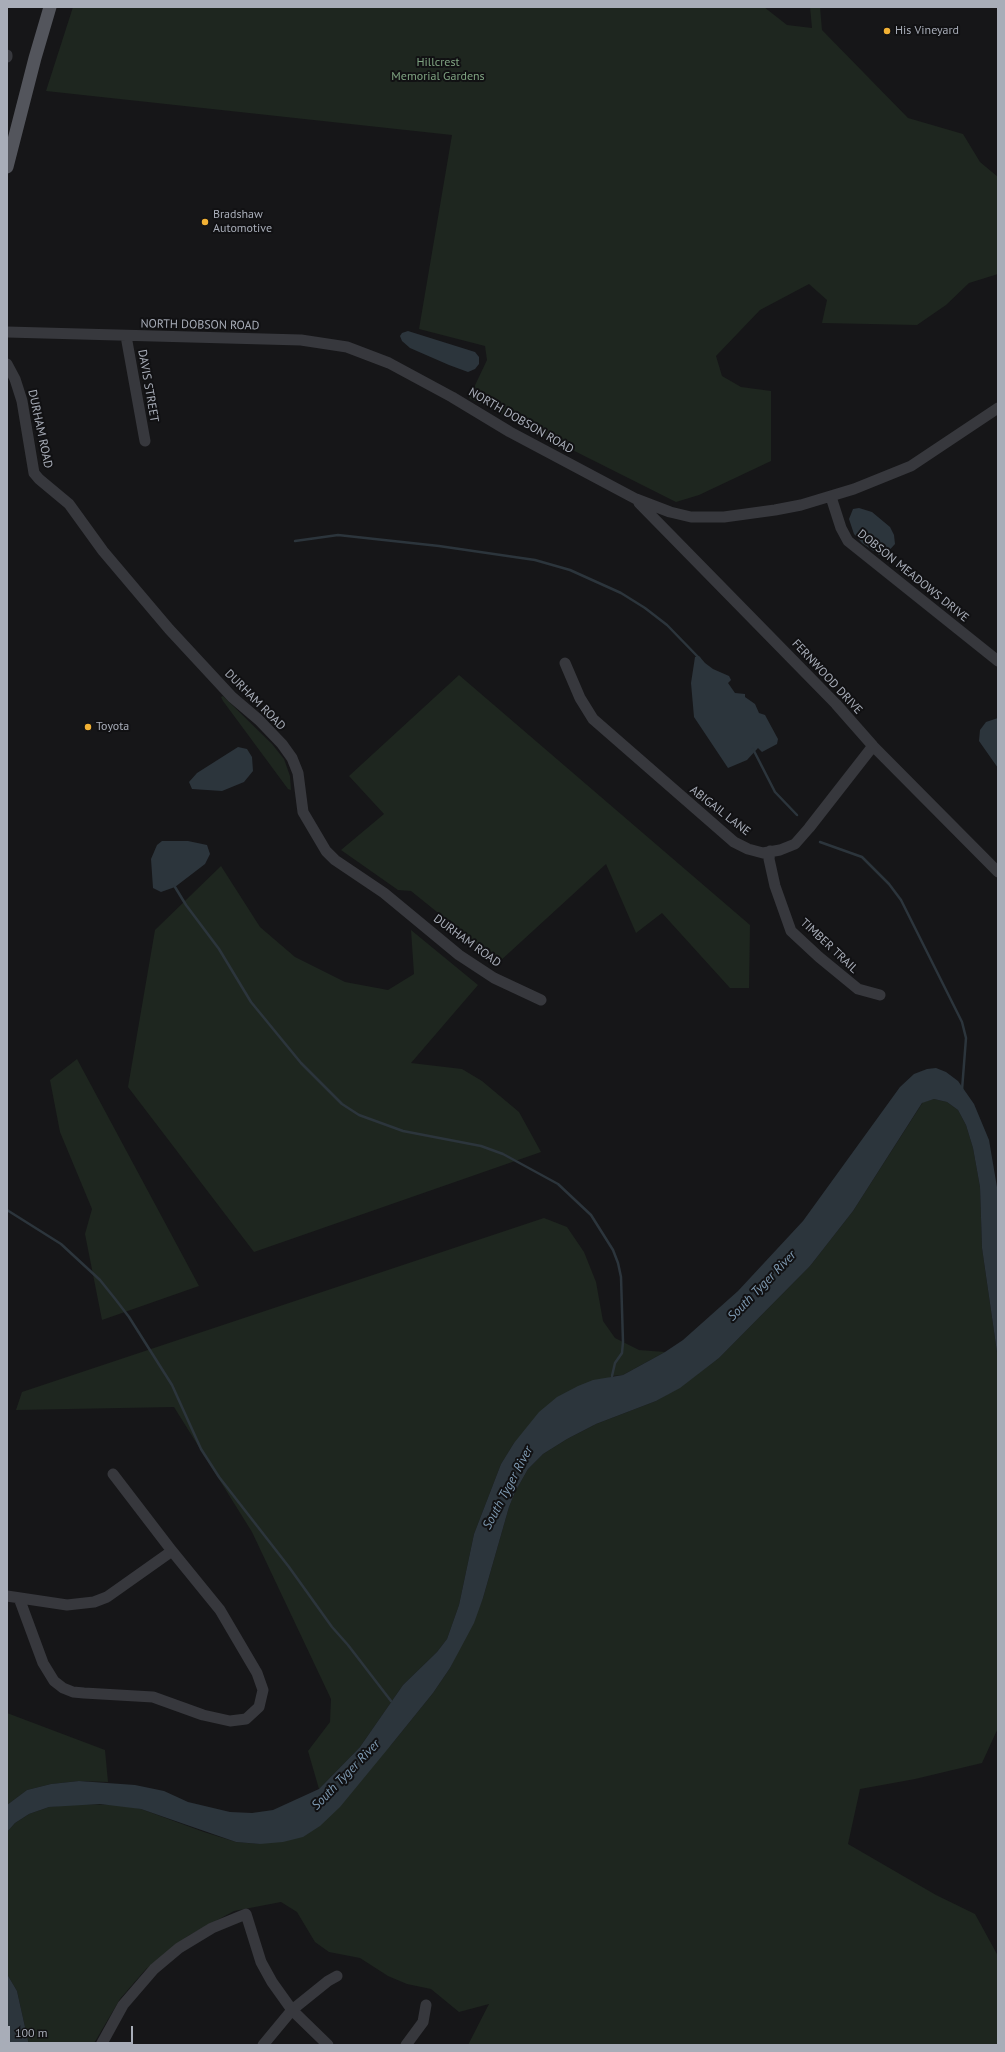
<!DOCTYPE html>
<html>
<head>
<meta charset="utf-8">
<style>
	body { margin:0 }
	#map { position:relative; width:1005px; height:2052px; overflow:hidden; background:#161618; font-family:"PT Sans",sans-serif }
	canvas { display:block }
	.frame { position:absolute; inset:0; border:8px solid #a8adb8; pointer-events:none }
	.scale { position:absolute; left:8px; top:2026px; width:125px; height:18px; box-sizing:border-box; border:2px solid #a8adb8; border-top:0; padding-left:5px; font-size:12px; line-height:14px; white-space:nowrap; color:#a8adb8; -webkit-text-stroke:3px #111113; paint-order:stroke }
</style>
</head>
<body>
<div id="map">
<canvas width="1005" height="2052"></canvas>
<div class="frame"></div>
<div class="scale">100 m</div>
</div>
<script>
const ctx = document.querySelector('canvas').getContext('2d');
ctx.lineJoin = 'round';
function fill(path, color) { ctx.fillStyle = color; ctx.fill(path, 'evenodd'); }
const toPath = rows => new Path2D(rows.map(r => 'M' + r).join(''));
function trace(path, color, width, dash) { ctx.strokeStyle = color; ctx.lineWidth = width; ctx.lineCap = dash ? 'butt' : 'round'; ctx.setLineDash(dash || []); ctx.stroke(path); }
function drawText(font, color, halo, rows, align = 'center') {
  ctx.font = font + ' "PT Sans",sans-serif'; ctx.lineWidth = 4; ctx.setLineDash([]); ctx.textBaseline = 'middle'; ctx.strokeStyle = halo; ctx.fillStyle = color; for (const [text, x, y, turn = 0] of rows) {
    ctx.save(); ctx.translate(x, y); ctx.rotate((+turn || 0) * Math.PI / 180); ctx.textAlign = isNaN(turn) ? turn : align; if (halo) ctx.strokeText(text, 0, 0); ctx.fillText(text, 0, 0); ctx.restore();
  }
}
fill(toPath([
	[73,7,764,7,787,25,812,28,810,7,820,7,822,30,908,118,963,134,980,162,998,177,998,274,969,283,946,305,917,325,822,323,827,300,809,284,760,310,716,356,722,376,741,387,771,391,771,461,699,495,676,502,469,398,487,360,485,346,419,329,452,135,46,91],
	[459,675,750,925,749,988,730,988,662,913,636,933,606,864,499,962,411,891,398,890,341,850,384,814,349,776],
	[223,696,272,744,284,759,290,776,291,790,288,789,223,701,221,697],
	[221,866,260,927,295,957,345,982,388,990,414,974,411,930,478,985,411,1063,462,1069,482,1081,519,1112,541,1152,254,1252,128,1087,155,930],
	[77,1059,199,1286,102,1320,85,1234,92,1209,60,1132,50,1080],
	[934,1099,947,1102,958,1110,966,1125,973,1148,980,1187,982,1248,998,1359,998,1728,982,1763,915,1779,860,1789,848,1844,936,1895,975,1914,998,1956,997,2045,468,2045,489,2004,459,2012,431,1989,407,1984,388,1976,360,1958,329,1952,315,1942,297,1912,281,1902,234,1911,188,1936,146,1969,120,1999,93,2045,29,2045,17,1991,7,1974,7,1832,15,1823,29,1814,49,1807,76,1804,123,1805,141,1809,204,1832,236,1842,260,1844,391,1745,433,1693,450,1668,483,1598,509,1507,515,1492,528,1469,543,1454,567,1439,596,1424,656,1401,680,1387,719,1358,810,1266,853,1211,923,1102],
	[544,1218,567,1227,584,1252,596,1282,603,1321,615,1338,639,1350,665,1352,623,1375,612,1376,514,1443,501,1464,474,1534,459,1605,447,1639,437,1652,403,1685,360,1747,319,1789,308,1751,330,1722,331,1699,252,1532,174,1407,16,1410,22,1392],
	[7,1713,105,1750,108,1782,79,1781,51,1784,27,1790,7,1805]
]), '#1e261f');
fill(toPath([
	[408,331,475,352,479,357,479,364,475,369,468,372,449,365,410,348,402,341,400,336,402,333],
	[859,508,872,512,890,527,894,535,895,544,885,555,879,555,875,552,862,543,854,534,849,519,853,509],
	[699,656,705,663,713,669,729,676,731,680,728,683,735,693,745,694,745,697,755,704,759,713,765,715,778,739,777,744,762,752,758,748,747,760,728,768,694,717,691,683,695,657],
	[998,718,998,768,979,741,980,730,986,722],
	[238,747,247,749,252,757,253,771,244,782,222,791,192,789,189,782,197,773],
	[162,841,188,841,207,845,210,854,205,864,175,887,161,892,153,888,151,859,157,845],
	[936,1068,946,1072,958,1081,974,1104,989,1140,998,1193,998,1359,982,1248,980,1187,973,1148,966,1125,958,1110,947,1102,934,1099,922,1103,853,1211,810,1266,719,1358,680,1388,656,1401,596,1424,567,1439,543,1454,528,1469,515,1492,509,1507,483,1598,474,1623,450,1668,433,1693,391,1745,340,1807,320,1826,303,1837,283,1842,260,1844,236,1842,141,1809,100,1804,49,1807,29,1814,15,1823,7,1832,7,1805,27,1790,51,1784,79,1781,135,1785,164,1791,188,1802,230,1812,252,1813,273,1810,319,1789,360,1747,403,1685,437,1652,447,1639,459,1605,474,1534,501,1464,514,1443,539,1412,557,1397,578,1386,593,1380,623,1375,665,1352,683,1340,738,1291,803,1221,900,1087,914,1074,927,1069],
	[7,1974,17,1991,29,2045,7,2045]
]), '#2c353c');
trace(toPath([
	[295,541,338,535,439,546,535,560,570,570,621,593,645,608,667,625,700,659],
	[753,749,775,792,797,815],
	[820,842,862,857,889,884,901,900,962,1022,966,1038,962,1090],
	[175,887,186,905,219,949,251,1002,301,1063,342,1104,359,1115,403,1131,481,1146,503,1154,558,1184,591,1215,613,1250,618,1263,621,1277,623,1342,622,1353,615,1363,612,1376],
	[7,1210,61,1244,100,1280,116,1300,129,1317,172,1385,201,1449,219,1477,289,1567,332,1627,348,1645,391,1701]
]), '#2c353c', 2.5);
trace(toPath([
	[7,55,7,57],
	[7,332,301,340,347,347,389,363,452,397,510,432,636,499,670,512,691,517,724,517,775,510,801,505,854,489,911,466,998,408],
	[126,336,145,441],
	[7,364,15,379,22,401,34,473,39,479,69,504,103,551,169,629,232,697,259,720,282,744,292,758,298,773,303,812,326,851,335,860,384,893,459,955,494,978,541,1000],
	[831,497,841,528,848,541,998,661],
	[639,503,836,704,873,746,998,872],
	[565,663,580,698,593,719,734,842,748,849,763,853,780,850,795,844,809,828,873,746],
	[770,851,769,859,775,886,791,931,819,957,858,989,880,995],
	[113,1474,172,1551],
	[7,1596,67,1605,94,1602,107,1597,172,1551,220,1610,257,1673,263,1690,259,1707,246,1719,230,1721,203,1715,153,1697,84,1693,73,1692,63,1688,54,1681,43,1663,19,1598],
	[101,2045,123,2005,154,1969,179,1948,212,1928,246,1914,261,1962,272,1982,292,2010,328,2045],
	[263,2045,292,2010,328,1981,337,1976],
	[406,2045,423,2022,426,2005]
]), '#37383d', 11);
trace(toPath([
	[7,167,35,58,50,7]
]), '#53555c', 13);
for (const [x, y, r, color] of [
	[887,31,4,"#f2b134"],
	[205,222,4,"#f2b134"],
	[88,727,4,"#f2b134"]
]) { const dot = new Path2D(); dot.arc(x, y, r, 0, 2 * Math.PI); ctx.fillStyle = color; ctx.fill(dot); trace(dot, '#111113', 1.5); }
drawText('12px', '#a8adb8', '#111113', [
	["His Vineyard",895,31],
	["Bradshaw",213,215],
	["Automotive",213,229],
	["Toyota",96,727]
], 'left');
drawText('12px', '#7fa381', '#111113', [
	["Hillcrest",438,63],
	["Memorial Gardens",438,77]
]);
drawText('12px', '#a8adb8', '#111113', [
	["NORTH DOBSON ROAD",200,325,1],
	["DAVIS STREET",148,386,80],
	["NORTH DOBSON ROAD",521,421,30],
	["DURHAM ROAD",40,429,78],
	["DOBSON MEADOWS DRIVE",913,576,39],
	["FERNWOOD DRIVE",827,677,47],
	["DURHAM ROAD",255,700,45],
	["ABIGAIL LANE",720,811,38],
	["DURHAM ROAD",467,941,36],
	["TIMBER TRAIL",829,946,43]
]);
drawText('italic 13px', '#7f9bb3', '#111113', [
	["South Tyger River",762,1286,-46],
	["South Tyger River",508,1488,-62],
	["South Tyger River",346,1775,-46]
]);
</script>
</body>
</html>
